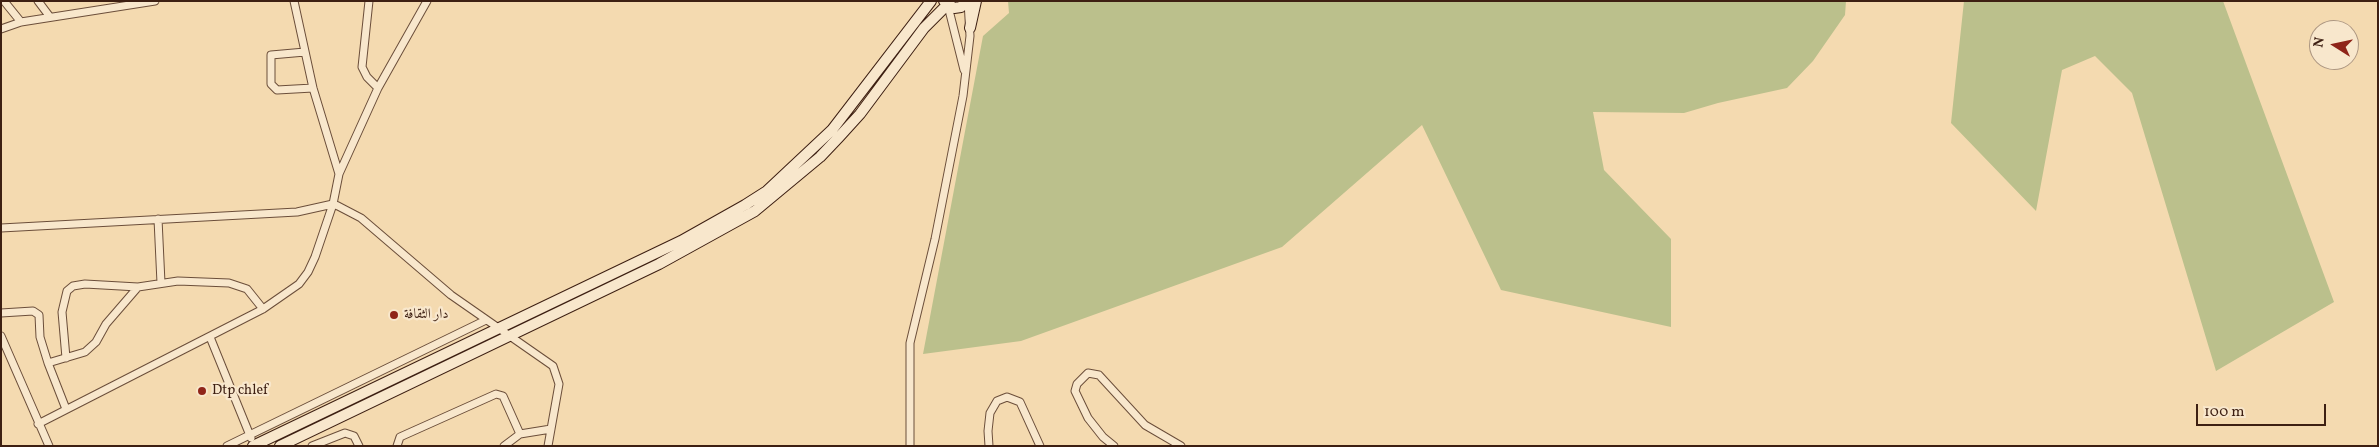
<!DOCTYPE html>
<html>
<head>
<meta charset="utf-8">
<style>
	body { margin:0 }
	#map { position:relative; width:2379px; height:447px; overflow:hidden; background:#f4dab0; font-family:Vollkorn,serif }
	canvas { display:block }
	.frame { position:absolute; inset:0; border:2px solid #3d1f12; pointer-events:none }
	.north { position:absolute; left:2309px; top:20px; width:50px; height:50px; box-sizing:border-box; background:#f8e7cc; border:1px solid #ad9782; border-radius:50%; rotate:280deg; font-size:14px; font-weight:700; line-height:20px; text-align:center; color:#3d1f12 }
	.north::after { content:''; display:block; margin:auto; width:18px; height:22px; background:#8f2418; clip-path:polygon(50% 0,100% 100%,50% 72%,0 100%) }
	.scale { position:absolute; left:2196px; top:404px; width:130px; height:22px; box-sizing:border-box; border:2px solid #3d1f12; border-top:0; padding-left:6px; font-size:15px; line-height:18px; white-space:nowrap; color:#3d1f12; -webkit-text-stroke:4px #f8e7cc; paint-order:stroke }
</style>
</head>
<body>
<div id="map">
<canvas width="2379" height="447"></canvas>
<div class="frame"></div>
<div class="north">N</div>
<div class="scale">100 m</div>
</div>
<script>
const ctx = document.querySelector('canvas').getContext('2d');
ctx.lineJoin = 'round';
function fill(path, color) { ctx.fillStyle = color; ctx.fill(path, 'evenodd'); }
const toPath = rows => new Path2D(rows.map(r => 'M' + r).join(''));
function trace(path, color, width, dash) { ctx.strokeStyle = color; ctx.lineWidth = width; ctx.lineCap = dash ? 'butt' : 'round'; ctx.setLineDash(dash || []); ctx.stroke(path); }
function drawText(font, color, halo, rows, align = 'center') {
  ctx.font = font + ' Vollkorn,Amiri,serif'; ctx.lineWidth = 4.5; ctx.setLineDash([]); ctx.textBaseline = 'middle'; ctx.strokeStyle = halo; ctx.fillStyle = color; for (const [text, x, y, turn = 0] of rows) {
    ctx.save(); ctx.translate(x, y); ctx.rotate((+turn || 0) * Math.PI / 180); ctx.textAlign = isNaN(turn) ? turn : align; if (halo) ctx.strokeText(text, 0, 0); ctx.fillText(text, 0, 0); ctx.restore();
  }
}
fill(toPath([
	[1008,1,1846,1,1845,15,1813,61,1787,88,1718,103,1684,113,1593,112,1604,170,1671,239,1671,327,1501,290,1422,125,1282,247,1021,341,923,354,983,36,1009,13],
	[1964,1,2223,1,2334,302,2216,371,2132,93,2095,56,2062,70,2036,211,1951,123]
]), '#bbc08c');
const minor = toPath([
	[4,1,21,22],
	[38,1,50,17],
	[294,1,313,88,339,174],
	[369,1,362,67,367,77,378,88],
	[948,6,964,70],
	[1,29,21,22,155,1],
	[305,52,271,55,271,84,277,90,313,88],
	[158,219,161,283],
	[1,228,297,212,333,204,338,206,361,218,451,295,553,366,559,384,548,446],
	[1,313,33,311,39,315,40,337,48,363,66,409],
	[1,336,49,446],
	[210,337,251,438],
	[66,358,62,312,67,291,73,286,85,284,138,287],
	[48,363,85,352,96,342,106,324,138,287,178,281,229,283,247,289,263,309],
	[38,424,263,309,299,284,308,272,315,257,333,204,339,174,378,88,427,1],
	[227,446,486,320],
	[312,446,345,433,354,436,359,446],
	[397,446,400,437,496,394,503,396,520,434],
	[504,446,520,434,551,429],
	[910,446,910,343,935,239,963,96,970,36,968,1],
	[989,446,988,431,990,413,997,401,1007,397,1020,402,1040,446],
	[1114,446,1103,437,1088,418,1075,391,1077,384,1088,373,1099,375,1145,425,1181,446]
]);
const secondary = toPath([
	[944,1,954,8,961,7,966,1],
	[970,28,976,1],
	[253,446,681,241,745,205,767,191,832,130,931,1],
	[280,446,659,264,755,211,820,157,839,137,860,114,924,28,947,5]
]);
trace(minor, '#6b4e3a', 9);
trace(secondary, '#3d1f12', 12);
trace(minor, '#f8e7cc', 7);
trace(secondary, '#f8e7cc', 10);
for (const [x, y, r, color] of [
	[394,315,5,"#8f2418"],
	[202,391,5,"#8f2418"]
]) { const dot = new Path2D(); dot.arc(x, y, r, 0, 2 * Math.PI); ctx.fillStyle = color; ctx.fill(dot); trace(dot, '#f8e7cc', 2); }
drawText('14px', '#3d1f12', '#f8e7cc', [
	["دار الثقافة",404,315],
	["Dtp chlef",212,391]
], 'left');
</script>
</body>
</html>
